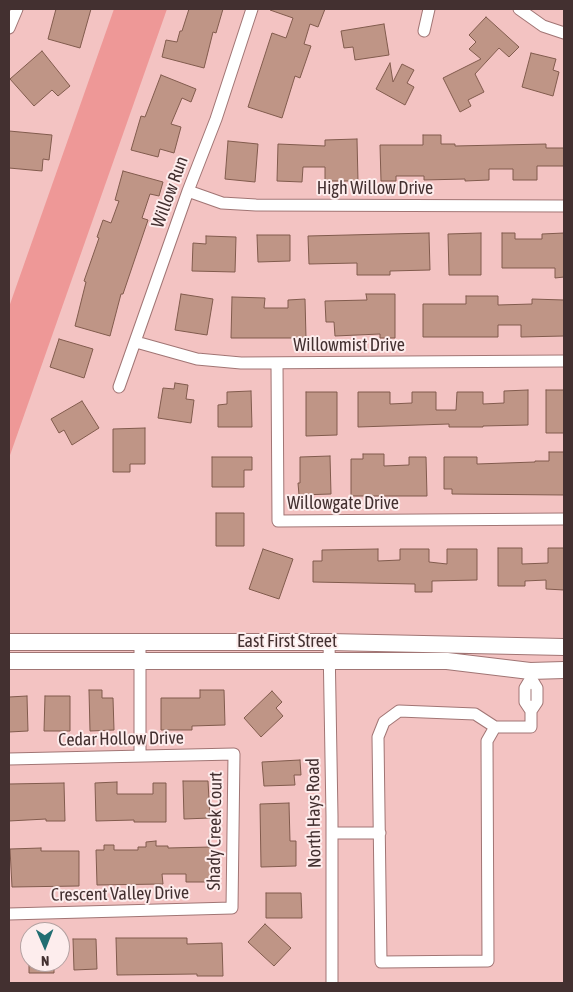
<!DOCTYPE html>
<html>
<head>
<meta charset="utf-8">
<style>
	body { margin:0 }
	#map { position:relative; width:573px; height:992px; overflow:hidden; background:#f3c3c2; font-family:"Asap Condensed",sans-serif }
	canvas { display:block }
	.frame { position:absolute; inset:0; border:10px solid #433030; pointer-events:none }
	.north { position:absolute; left:20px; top:922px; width:50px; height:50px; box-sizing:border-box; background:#fdeded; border:1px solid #b3a1a1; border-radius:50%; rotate:179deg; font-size:14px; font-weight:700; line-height:20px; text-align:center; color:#433030 }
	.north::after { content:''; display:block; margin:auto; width:18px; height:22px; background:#226e72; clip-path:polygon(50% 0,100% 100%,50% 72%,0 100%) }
</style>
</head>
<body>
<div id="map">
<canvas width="573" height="992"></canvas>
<div class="frame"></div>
<div class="north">N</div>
</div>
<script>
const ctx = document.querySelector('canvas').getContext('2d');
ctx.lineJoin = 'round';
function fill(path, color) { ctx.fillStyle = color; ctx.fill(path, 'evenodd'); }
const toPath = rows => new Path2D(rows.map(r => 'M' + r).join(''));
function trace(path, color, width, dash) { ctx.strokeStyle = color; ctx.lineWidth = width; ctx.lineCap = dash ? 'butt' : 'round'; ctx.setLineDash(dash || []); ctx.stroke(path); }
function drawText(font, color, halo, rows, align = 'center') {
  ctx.font = font + ' "Asap Condensed",sans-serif'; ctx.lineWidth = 4; ctx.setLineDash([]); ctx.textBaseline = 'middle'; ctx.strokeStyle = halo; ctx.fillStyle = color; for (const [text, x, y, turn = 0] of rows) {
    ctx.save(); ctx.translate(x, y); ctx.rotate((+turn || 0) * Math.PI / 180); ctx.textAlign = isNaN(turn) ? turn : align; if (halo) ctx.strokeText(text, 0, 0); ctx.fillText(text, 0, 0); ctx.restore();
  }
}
fill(toPath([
	[114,9,167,9,9,458,9,307]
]), '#ee9897');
const building = toPath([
	[56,9,91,9,80,48,48,39,56,9],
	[189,9,223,9,216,33,213,32,204,68,162,57,166,40,177,42,180,31,182,31,189,9],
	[271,9,325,9,318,27,310,24,304,44,311,46,300,78,295,76,282,118,248,107,272,33,286,38,293,18,270,10,271,9],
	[486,17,519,47,509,57,499,48,475,74,484,92,468,100,471,106,460,112,443,78,481,59,469,49,476,42,469,35,486,17],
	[384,24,389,55,355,60,353,47,344,48,341,31,384,24],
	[42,51,70,86,58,96,52,90,34,106,10,79,42,51],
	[531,53,556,59,553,70,559,72,553,96,522,87,531,53],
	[390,63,393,82,402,64,414,70,407,83,414,87,405,105,376,89,390,63],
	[161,75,196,89,191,102,182,98,171,124,181,127,174,153,160,149,158,157,131,150,141,116,145,117,161,75],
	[9,131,52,135,49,160,43,159,42,171,9,168,9,131],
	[423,135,441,135,441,144,455,144,455,146,546,144,546,148,564,148,564,166,537,166,537,180,513,180,513,169,489,169,489,180,465,181,465,179,424,180,424,176,396,176,396,181,381,181,380,145,423,145,423,135],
	[357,139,358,181,325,181,325,167,303,167,302,182,277,181,278,144,325,146,325,140,357,139],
	[228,141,258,144,255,182,225,179,228,141],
	[123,171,163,182,159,196,150,194,142,218,148,220,123,294,121,294,110,336,75,326,86,282,84,281,99,238,97,237,103,220,111,223,119,201,115,200,123,171],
	[429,233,430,270,390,271,390,275,357,275,357,263,309,264,308,236,429,233],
	[481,233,481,275,449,275,448,234,481,233],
	[502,233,515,233,515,239,542,239,542,234,564,233,564,277,555,278,555,268,502,268,502,233],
	[257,235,290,235,290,261,258,262,257,235],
	[206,236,236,237,235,272,192,271,193,243,206,244,206,236],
	[181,294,213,299,207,335,175,330,181,294],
	[366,294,395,294,395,338,380,338,380,334,335,336,334,322,326,322,325,301,367,300,366,294],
	[466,296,498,296,498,305,532,304,532,299,564,300,564,336,521,337,521,325,498,325,498,337,423,337,423,304,466,304,466,296],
	[232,297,265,298,264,308,288,308,288,300,305,299,306,338,231,338,232,297],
	[59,339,93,349,84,378,50,367,59,339],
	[175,383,188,385,186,399,194,400,191,423,158,418,163,388,174,389,175,383],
	[528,390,528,425,483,426,483,427,449,427,449,424,358,427,358,392,390,392,390,404,412,403,412,392,436,392,436,410,456,410,457,392,483,392,483,404,504,403,504,391,528,390],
	[546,390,564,390,564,433,546,433,546,390],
	[251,391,252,427,218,427,218,405,227,404,227,392,251,391],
	[306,392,337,392,337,435,306,436,306,392],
	[82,401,99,428,72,445,64,430,59,433,51,419,82,401],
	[145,428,145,464,130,464,130,472,113,472,113,429,145,428],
	[549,452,564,452,564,495,452,494,452,489,444,489,444,457,477,457,477,464,535,462,535,461,549,461,549,452],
	[363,454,384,454,384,466,409,465,409,457,426,457,427,496,351,496,351,459,363,459,363,454],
	[330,456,331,494,299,495,298,483,300,483,300,457,330,456],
	[212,457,252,457,252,470,244,470,244,487,212,487,212,457],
	[216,513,244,513,244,546,216,546,216,513],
	[498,548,522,548,522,564,548,563,548,548,564,548,564,590,546,589,546,580,525,581,525,586,498,586,498,548],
	[263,549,293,559,279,599,249,589,263,549],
	[378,549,378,561,400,560,400,549,429,549,429,562,447,564,447,549,477,549,477,580,432,581,432,592,415,592,415,584,313,582,313,561,322,561,322,550,378,549],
	[89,690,102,690,102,698,113,698,114,730,90,731,89,690],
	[200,690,224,690,225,725,192,726,192,730,161,730,161,698,200,698,200,690],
	[272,691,282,702,276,708,283,716,261,737,244,718,272,691],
	[27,696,28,731,9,732,9,697,27,696],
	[45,696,70,696,70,731,44,731,45,696],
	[300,760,301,775,294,775,295,785,264,786,262,762,300,760],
	[183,781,208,781,210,818,184,819,183,781],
	[117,782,117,794,153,794,153,783,166,783,166,822,134,822,134,820,96,821,95,783,117,782],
	[64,783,65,821,46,821,46,819,9,821,9,784,64,783],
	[289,803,290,841,296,841,296,866,261,867,260,804,289,803],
	[156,841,156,846,168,846,168,848,211,847,211,882,186,882,186,874,162,874,163,884,97,885,96,850,104,850,104,845,114,845,114,850,138,850,138,847,146,847,146,842,156,841],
	[41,848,41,851,79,851,79,886,12,887,10,849,41,848],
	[266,893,301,893,302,918,266,918,266,893],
	[265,924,291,948,274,966,248,942,265,924],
	[116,938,187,938,187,944,222,943,223,976,197,976,197,974,117,975,116,938],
	[73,939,96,939,97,969,74,970,73,939],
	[29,962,54,962,54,973,29,973,29,962]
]);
fill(building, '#bf9586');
trace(building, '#815b4d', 1);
const street = toPath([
	[519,9,543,26,564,33],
	[9,28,17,9],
	[424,31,429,9],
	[188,191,222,203,256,205,564,206],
	[136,342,197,359,241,363,564,361],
	[277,364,278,521,564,519],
	[119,387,188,191,216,119,252,9],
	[140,642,140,756],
	[329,642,332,816,332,983],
	[531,678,525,688,525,702,531,711],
	[495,727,487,741,488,961,381,962,378,737,384,722,399,711,475,714,495,727,531,727,531,711,537,702,537,688,531,678,530,671],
	[9,759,234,754,232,908,9,914],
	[332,833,380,833]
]);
const secondary = toPath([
	[9,642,329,642,564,647],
	[9,661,447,661,530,671,564,670]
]);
trace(street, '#a17574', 13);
trace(secondary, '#a17574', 18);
trace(street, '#fff', 11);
trace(secondary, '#fff', 16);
drawText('18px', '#433030', '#fdeded', [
	["High Willow Drive",375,188],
	["Willow Run",170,192,-70],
	["Willowmist Drive",349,345],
	["Willowgate Drive",343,503],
	["East First Street",287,641],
	["Cedar Hollow Drive",121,739,-1],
	["North Hays Road",314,813,-91],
	["Shady Creek Court",215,831,-89],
	["Crescent Valley Drive",120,894,-1]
]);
</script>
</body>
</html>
